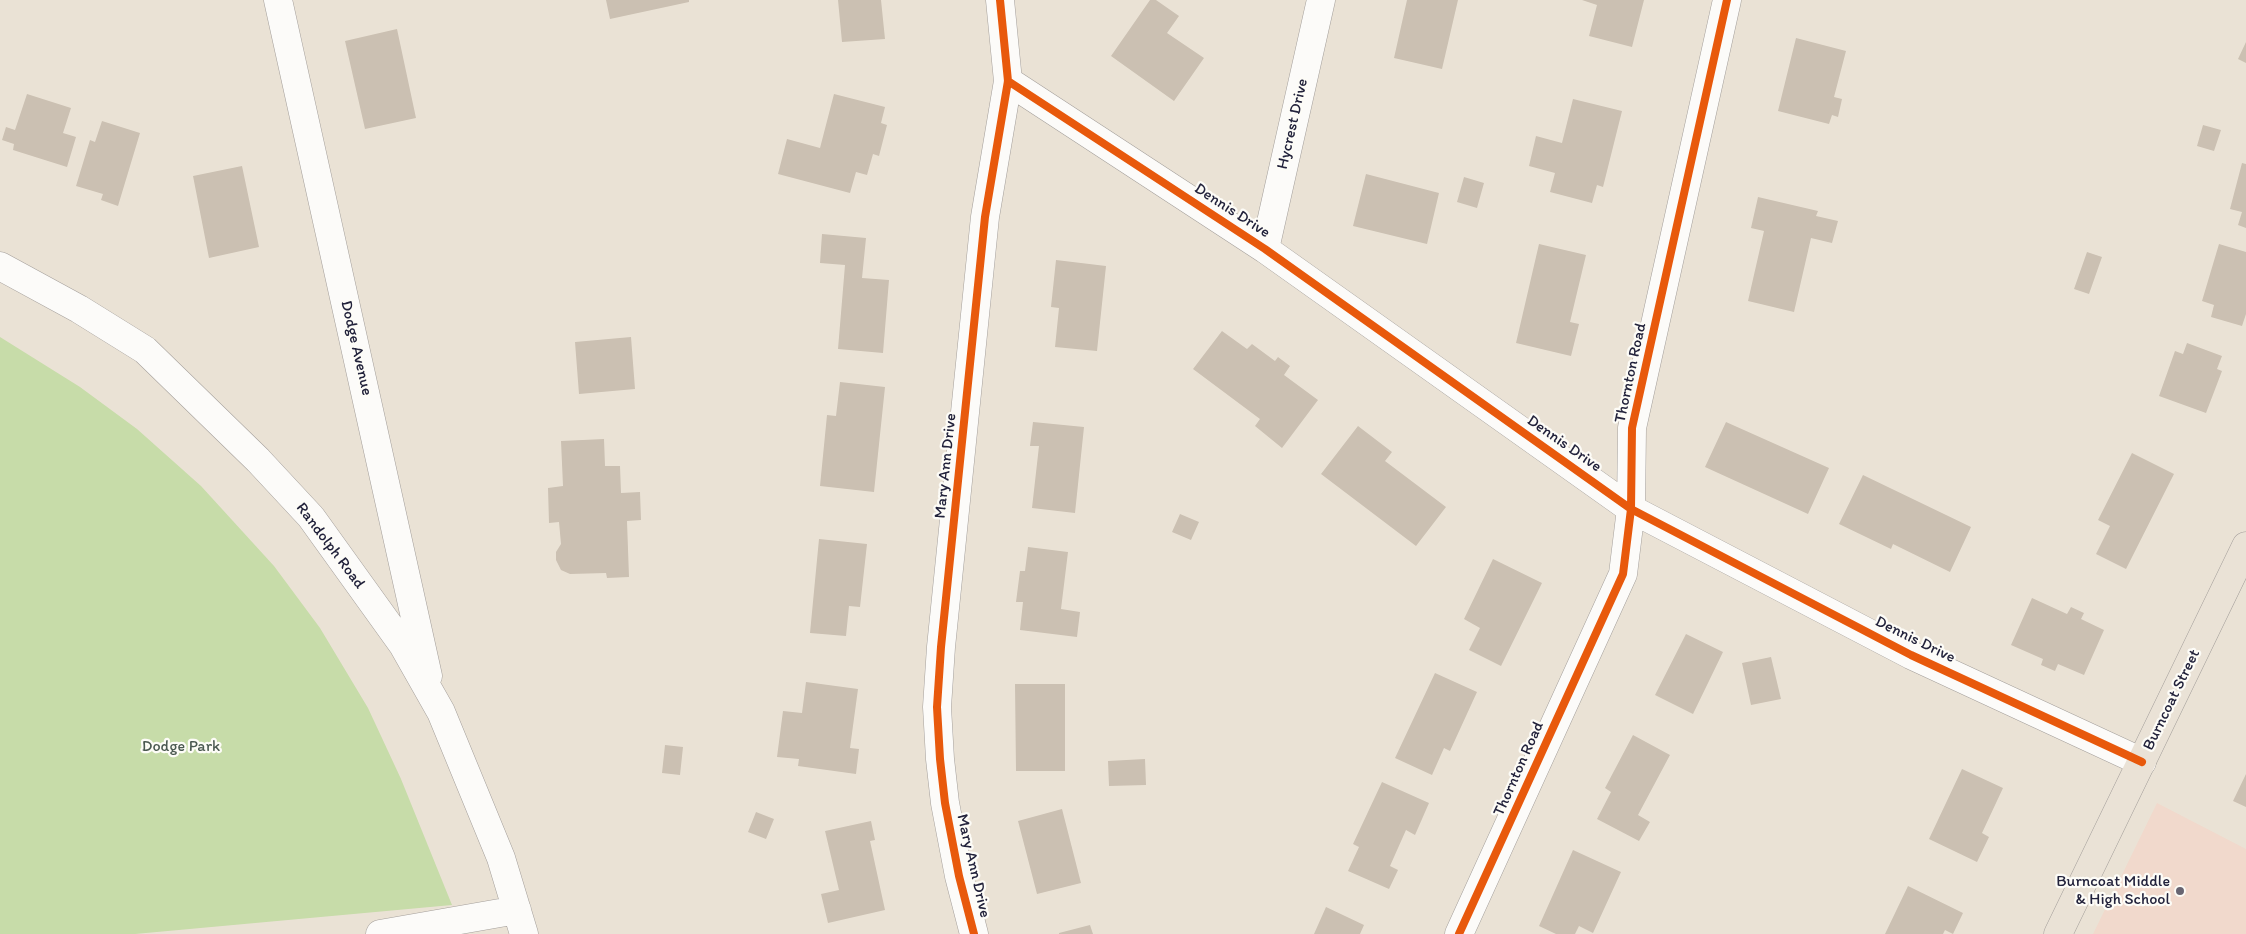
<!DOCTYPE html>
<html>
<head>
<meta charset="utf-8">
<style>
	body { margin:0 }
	canvas { display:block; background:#eae2d5 }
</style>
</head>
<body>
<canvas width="2246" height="934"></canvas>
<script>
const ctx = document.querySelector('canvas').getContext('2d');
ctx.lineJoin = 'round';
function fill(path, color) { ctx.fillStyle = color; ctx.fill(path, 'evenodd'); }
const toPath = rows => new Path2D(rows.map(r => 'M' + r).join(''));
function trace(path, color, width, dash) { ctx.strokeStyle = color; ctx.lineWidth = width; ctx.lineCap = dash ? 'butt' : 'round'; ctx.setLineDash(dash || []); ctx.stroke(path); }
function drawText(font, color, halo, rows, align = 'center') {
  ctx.font = font + ' Itim,sans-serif'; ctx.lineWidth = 4.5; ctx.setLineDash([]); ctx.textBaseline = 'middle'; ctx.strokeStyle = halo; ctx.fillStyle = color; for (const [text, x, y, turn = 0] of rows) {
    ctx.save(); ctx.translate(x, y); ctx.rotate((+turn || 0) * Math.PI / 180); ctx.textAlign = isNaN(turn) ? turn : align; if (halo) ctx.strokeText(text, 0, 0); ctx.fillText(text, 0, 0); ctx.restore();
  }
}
fill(toPath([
	[2157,803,2246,849,2246,934,2093,934]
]), '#f1d9cc');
fill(toPath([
	[0,337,80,387,137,429,201,486,274,566,320,628,368,708,401,779,452,905,135,934,0,934]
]), '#c7dca9');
fill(toPath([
	[606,0,689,0,689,2,610,19],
	[838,0,881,0,885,39,842,42],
	[1150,0,1156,0,1179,16,1167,33,1204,58,1174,101,1111,56],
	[1407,0,1458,0,1442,69,1394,58],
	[1644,0,1632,47,1589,36,1597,5,1582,0],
	[397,29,416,118,365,129,345,41],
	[1796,38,1846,51,1834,97,1842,99,1838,117,1832,115,1829,124,1778,111],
	[2246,42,2246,63,2238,59],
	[27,94,71,108,63,133,76,137,67,167,13,150,14,144,2,140,6,127,15,130],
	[834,94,885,107,881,123,887,125,879,156,873,154,867,175,856,172,850,193,778,174,787,139,820,148],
	[1573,99,1622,111,1603,187,1597,185,1592,203,1550,192,1555,173,1529,166,1536,136,1562,143],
	[102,121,140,133,118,206,101,200,103,194,76,186,90,140,95,142],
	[2203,125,2221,130,2214,151,2197,146],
	[2242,163,2246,164,2246,228,2238,225,2242,212,2230,209],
	[242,166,259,247,209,258,193,176],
	[1366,174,1439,193,1427,244,1353,226],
	[1464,177,1484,183,1477,208,1457,202],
	[1758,197,1818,211,1816,216,1838,221,1832,243,1811,238,1794,312,1748,301,1764,231,1751,228],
	[822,234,866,238,862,278,889,280,883,353,838,349,845,265,820,263],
	[1539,244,1586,255,1570,322,1579,324,1571,356,1516,343],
	[2219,244,2246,252,2246,314,2242,326,2211,317,2214,305,2202,301],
	[2087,252,2102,257,2089,294,2074,289],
	[1056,260,1106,266,1097,351,1055,347,1059,308,1051,307],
	[1222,331,1247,349,1252,344,1275,361,1278,357,1290,366,1284,375,1318,400,1282,448,1255,426,1260,419,1193,369],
	[631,337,635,389,579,394,575,342],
	[2187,343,2222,356,2217,369,2222,371,2206,413,2159,396,2175,351,2183,354],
	[840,382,885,387,874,492,820,486,827,415,836,416],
	[1033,422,1084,427,1075,513,1032,508,1039,446,1030,446],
	[1726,422,1829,468,1808,514,1705,467],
	[1358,426,1392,452,1385,461,1446,507,1416,546,1321,474],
	[604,439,605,466,620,466,621,493,640,492,641,520,627,521,629,577,607,578,606,573,570,574,561,570,556,560,556,552,561,544,559,522,549,523,548,488,563,486,561,441],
	[2132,453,2174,474,2126,569,2096,554,2110,526,2098,520],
	[1863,475,1971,527,1950,572,1893,544,1891,549,1839,524],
	[1180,514,1199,522,1191,540,1172,532],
	[819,539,867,544,860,607,849,606,846,636,810,633],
	[1028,547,1068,552,1061,609,1080,612,1077,637,1020,630,1023,602,1016,602,1020,571,1025,571],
	[1493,559,1542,583,1501,666,1469,650,1480,628,1464,619],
	[2032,598,2067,614,2071,607,2084,613,2081,619,2104,630,2084,675,2058,664,2055,671,2041,665,2043,659,2011,645],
	[1686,634,1723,652,1693,714,1655,695],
	[1771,657,1781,699,1751,705,1742,663],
	[1435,673,1477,692,1450,751,1444,748,1432,775,1395,758],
	[806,682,858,689,850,748,859,749,856,774,798,766,799,759,777,757,783,711,802,713],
	[1015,684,1065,684,1065,771,1016,771],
	[1633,735,1670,755,1638,815,1650,822,1639,841,1597,819,1611,792,1605,788],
	[665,745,683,747,680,775,662,773],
	[1145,759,1146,785,1109,786,1108,761],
	[1962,769,2003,788,1982,833,1989,837,1977,862,1929,839],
	[2246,774,2246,807,2233,801],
	[1382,782,1429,803,1415,835,1406,830,1390,866,1398,870,1389,889,1348,871,1359,847,1353,844],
	[1062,809,1081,883,1037,894,1018,821],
	[756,812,774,819,766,839,748,832],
	[871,821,875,840,870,841,885,910,828,923,821,894,839,890,825,831],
	[1573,850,1621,872,1593,933,1579,926,1575,934,1556,934,1539,926],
	[1908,886,1963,913,1953,934,1945,930,1943,934,1885,934],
	[1326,907,1364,925,1360,934,1314,934],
	[1090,925,1093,934,1059,934,1059,933]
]), '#cbc0b2');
const minor = toPath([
	[278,0,428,676],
	[1008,81,1265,249,1631,509,1911,655,2142,762],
	[1265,249,1321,0],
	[0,266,79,309,145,350,258,460,311,517,403,645,441,712,501,858,524,934],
	[380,934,517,910],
	[974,934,959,876,945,803,940,759,937,707,941,647,985,217,1008,81,1000,0],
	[1459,934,1623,574,1631,509,1632,428,1727,0]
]);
const major = toPath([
	[2058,934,2246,546]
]);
trace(minor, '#a49f9b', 29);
trace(major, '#a49f9b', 29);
trace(minor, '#fcfbf9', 28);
trace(major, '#eae2d6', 28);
trace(toPath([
	[1008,81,1265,249,1631,509,1911,655,2142,762],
	[974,934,959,876,945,803,940,759,937,707,941,647,985,217,1008,81,1000,0],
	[1459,934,1623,574,1631,509,1632,428,1727,0]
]), '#e8590c', 8);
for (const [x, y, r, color] of [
	[2180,891,5,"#686571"]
]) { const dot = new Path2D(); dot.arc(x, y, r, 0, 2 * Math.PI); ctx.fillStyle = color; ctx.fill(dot); trace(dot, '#fdfcf7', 2); }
drawText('16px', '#22223b', '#fdfcf7', [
	["Hycrest Drive",1293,124,-77],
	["Dennis Drive",1232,211,33],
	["Dodge Avenue",356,348,77],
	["Thornton Road",1631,373,-78],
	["Dennis Drive",1564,444,35],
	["Mary Ann Drive",946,466,-84],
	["Randolph Road",330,546,53],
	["Dennis Drive",1915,640,26],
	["Burncoat Street",2172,700,-64],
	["Thornton Road",1519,769,-66],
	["Mary Ann Drive",973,866,77]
]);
drawText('16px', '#4b5951', '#fdfcf7', [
	["Dodge Park",181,747]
]);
drawText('16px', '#22223b', '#fdfcf7', [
	["Burncoat Middle",2170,882],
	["& High School",2170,900]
], 'right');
</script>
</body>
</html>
